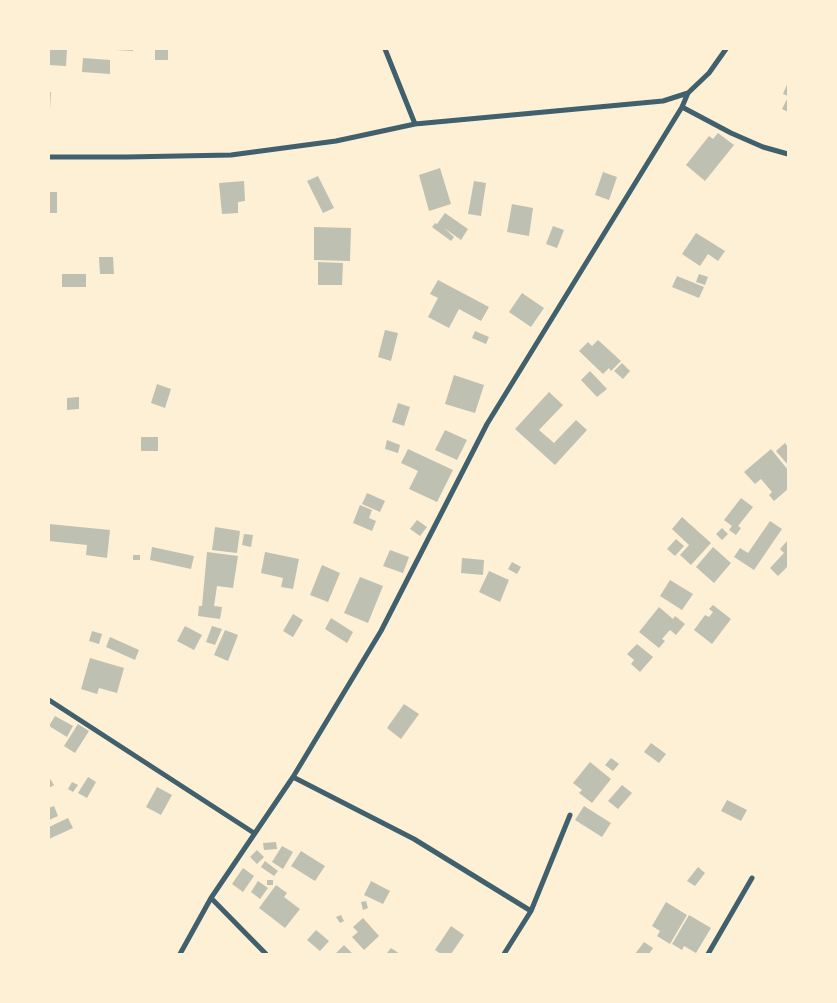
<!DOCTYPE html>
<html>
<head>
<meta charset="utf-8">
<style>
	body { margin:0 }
	#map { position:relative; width:837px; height:1003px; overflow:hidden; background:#fdf0d5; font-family:"PT Sans Narrow",sans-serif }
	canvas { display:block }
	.frame { position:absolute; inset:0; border:50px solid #fdf0d5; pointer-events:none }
</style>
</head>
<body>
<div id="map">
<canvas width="837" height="1003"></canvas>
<div class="frame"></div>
</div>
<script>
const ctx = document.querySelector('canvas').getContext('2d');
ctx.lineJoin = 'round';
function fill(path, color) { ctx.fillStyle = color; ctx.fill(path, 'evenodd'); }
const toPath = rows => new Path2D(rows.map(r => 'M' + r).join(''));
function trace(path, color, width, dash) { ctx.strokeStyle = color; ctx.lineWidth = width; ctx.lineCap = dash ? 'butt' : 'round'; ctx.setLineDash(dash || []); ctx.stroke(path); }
fill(toPath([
	[49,49,67,49,66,66,49,65],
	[115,49,133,49,133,51,115,50],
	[155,49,168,49,168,60,155,60],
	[83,58,110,60,110,74,82,72],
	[788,82,788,96,783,94],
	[49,92,51,92,50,110,49,110],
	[788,97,788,112,782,109],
	[718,133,734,145,705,181,686,165,709,136,713,139],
	[440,168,451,204,429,211,419,175],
	[603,172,617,177,609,200,595,195],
	[318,176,334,208,323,213,307,181],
	[244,181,245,201,238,202,238,213,222,214,219,183],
	[474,181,486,183,481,216,468,214],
	[49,192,57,192,57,213,49,213],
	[512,204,533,208,529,236,507,232],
	[445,213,468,229,461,240,444,228,454,237,451,241,432,227,435,223,437,224],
	[553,226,564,230,557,248,546,244],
	[314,227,351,228,350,261,314,260],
	[696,233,725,251,718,261,708,254,700,266,682,254],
	[99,257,113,257,114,274,100,274],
	[318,262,343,263,342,285,318,285],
	[62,274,86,274,86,287,62,287],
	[699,274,708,277,705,285,696,282],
	[677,276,704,287,699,298,672,287],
	[438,280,489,307,481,321,459,309,449,328,428,317,438,298,430,294],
	[522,293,544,308,531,327,509,312],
	[385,330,398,333,391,361,378,357],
	[475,331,489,337,486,344,472,338],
	[598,340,621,361,611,371,609,368,603,374,579,351,588,342,592,346],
	[622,363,630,371,623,379,614,371],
	[590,371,607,389,597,397,581,380],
	[454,375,484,385,475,413,445,404],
	[157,384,171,389,165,408,151,403],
	[549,392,563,405,539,430,554,443,576,420,587,430,555,465,515,429],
	[79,397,79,409,67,410,67,398],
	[398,403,410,407,404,426,392,422],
	[445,430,467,440,457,460,435,450],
	[141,437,158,437,158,451,141,451],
	[387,440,400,445,398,453,385,449],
	[785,443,788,447,788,465,776,451],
	[408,449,453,470,437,502,409,489,418,471,401,463],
	[771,449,788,470,788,489,774,501,769,495,772,492,761,479,755,484,744,472],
	[367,493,385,501,380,512,362,504],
	[741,498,753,507,738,526,741,528,736,535,729,530,732,526,724,520],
	[360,505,372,510,369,518,376,521,372,531,353,523],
	[682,517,711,543,691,565,680,555,689,545,672,529],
	[417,520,427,527,420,536,410,529],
	[770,521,782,529,754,570,734,557,740,548,748,553],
	[49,524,110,530,107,558,86,555,87,545,49,541],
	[215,527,240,531,237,553,212,550],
	[722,528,728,534,722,540,716,534],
	[244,534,253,535,251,547,242,545],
	[676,539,684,546,675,556,667,549],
	[787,541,788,566,778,576,770,568,784,553,780,549],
	[152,547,194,556,191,569,150,560],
	[713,547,731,563,714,583,696,567],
	[390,550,409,557,403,573,383,566],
	[207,552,238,556,233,588,217,586,214,606,222,607,220,619,198,616,199,606,202,606],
	[265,552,299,559,293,589,281,587,283,578,261,573],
	[133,555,140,555,140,560,133,560],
	[462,558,484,560,483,575,461,573],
	[512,562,521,567,517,574,508,569],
	[322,565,340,573,328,602,310,595],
	[489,571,509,580,500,602,479,592],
	[360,577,383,586,368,623,344,613],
	[670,580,693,594,682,610,660,596],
	[713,605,731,619,712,644,694,630,705,615,709,617,713,612,709,609],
	[659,607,673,619,675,616,685,624,676,635,670,630,662,639,665,641,659,648,639,632],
	[293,614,303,620,293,637,283,631],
	[331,618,353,632,347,643,325,629],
	[185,626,202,635,194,650,177,641],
	[212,626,222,629,215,645,206,642],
	[225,630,238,635,228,661,214,655],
	[92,631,102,634,99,644,89,641],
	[110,637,139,650,135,660,106,647],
	[637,644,653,657,640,672,631,664,634,660,627,654],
	[90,658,124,668,117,693,99,688,97,694,81,689],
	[404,704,419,714,401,739,387,728],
	[55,716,73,726,67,737,49,726],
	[78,724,89,731,75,753,64,746],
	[651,743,666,754,659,763,644,752],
	[611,758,619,764,613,771,605,765],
	[590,762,611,779,592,803,579,793,582,790,573,783],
	[49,777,54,785,49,788],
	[88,777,96,782,87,798,78,793],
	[72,782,78,785,73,792,68,789],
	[622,785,632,793,618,809,608,801],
	[157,787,172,795,161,815,146,807],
	[727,800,747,810,741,821,721,811],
	[54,806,58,816,49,820,49,808],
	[584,806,611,823,602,837,575,820],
	[68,818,73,828,49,839,49,827],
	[276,842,277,849,264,850,263,843],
	[282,846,293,852,283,869,272,862],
	[257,850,264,857,257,864,250,857],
	[301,851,325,866,315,881,291,866],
	[265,861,278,871,274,876,261,867],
	[698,867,705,873,695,886,687,881],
	[243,868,254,876,243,892,232,884],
	[267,880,273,880,273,885,267,885],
	[258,881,268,888,260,899,251,892],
	[371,881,390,891,383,904,364,895],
	[276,885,287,893,284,897,300,909,285,928,259,908],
	[366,901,368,908,363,910,361,902],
	[666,902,687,915,670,944,657,936,660,931,652,926],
	[341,915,344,921,340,923,336,917],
	[689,915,711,928,696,953,684,946,682,950,672,944],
	[363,918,379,936,364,950,352,937,358,932,353,927],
	[451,926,464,935,451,954,441,954,435,950],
	[316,930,329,941,320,951,307,940],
	[644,942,653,948,649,954,635,954],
	[344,945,353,954,335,954],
	[391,948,400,954,386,954]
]), '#bec0b2');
trace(toPath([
	[385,49,415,124],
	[682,107,731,133,763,147,788,154],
	[49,157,126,157,231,155,336,141,415,124,663,101,688,93,709,73,726,49],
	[49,700,254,833],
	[293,777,414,839,531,911],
	[211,898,266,954],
	[180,954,211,898,293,777,381,631,487,424,682,107,688,93],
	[504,954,531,911,570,815],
	[708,954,752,878]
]), '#3f606c', 5);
</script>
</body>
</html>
